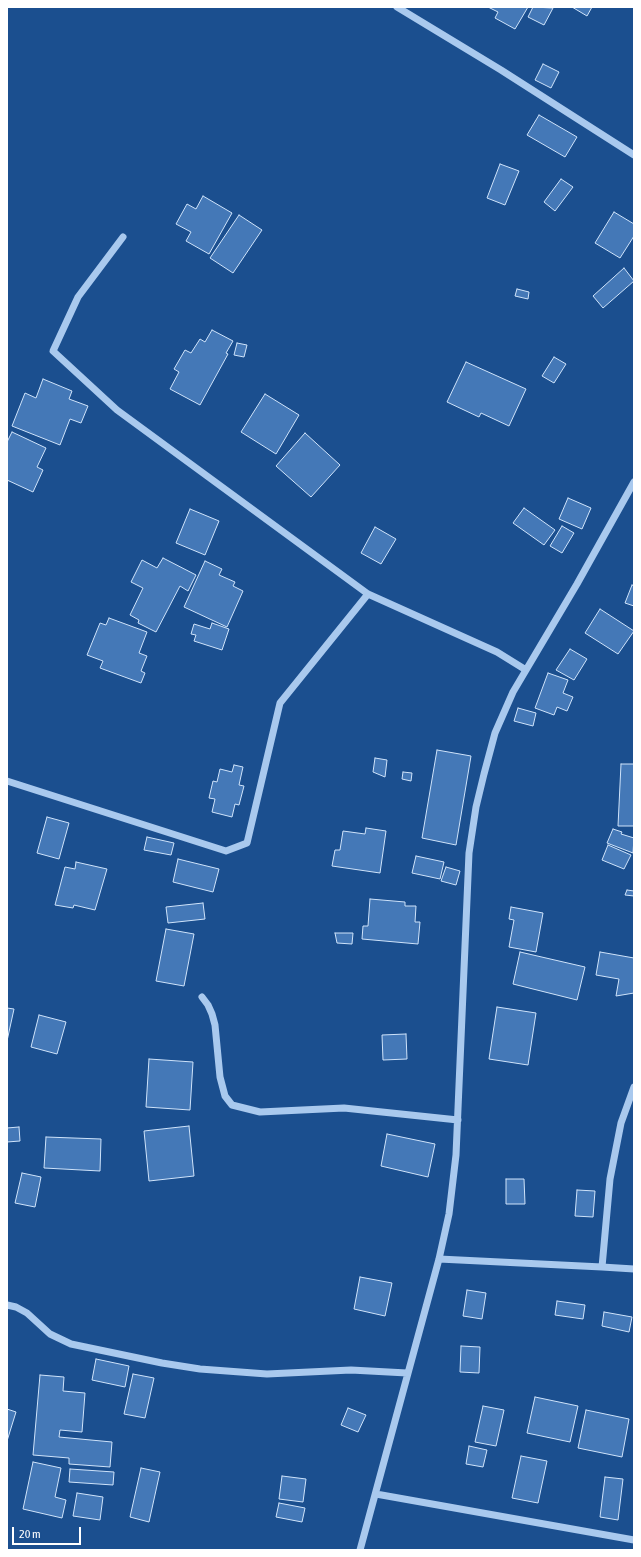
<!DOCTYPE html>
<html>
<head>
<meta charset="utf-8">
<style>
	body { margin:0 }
	#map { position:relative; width:641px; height:1557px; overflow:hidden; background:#1b4f8f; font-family:"Asap Condensed",sans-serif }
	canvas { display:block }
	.frame { position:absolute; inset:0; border:8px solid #fff; pointer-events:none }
	.scale { position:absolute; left:12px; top:1527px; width:69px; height:18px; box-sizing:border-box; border:2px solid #fff; border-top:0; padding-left:5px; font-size:12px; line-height:14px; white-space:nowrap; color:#fff; -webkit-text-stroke:3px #1b4f8f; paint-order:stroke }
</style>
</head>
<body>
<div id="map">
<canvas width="641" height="1557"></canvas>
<div class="frame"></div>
<div class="scale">20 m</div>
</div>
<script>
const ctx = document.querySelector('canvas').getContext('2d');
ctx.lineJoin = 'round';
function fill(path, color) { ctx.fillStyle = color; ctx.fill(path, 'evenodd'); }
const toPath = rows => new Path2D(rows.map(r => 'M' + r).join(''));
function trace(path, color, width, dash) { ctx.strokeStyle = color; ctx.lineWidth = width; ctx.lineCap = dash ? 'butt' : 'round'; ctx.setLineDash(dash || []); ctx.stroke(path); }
const building = toPath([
	[488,7,528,7,515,29,495,18,498,12,488,7],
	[533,7,553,8,544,25,528,17,533,7],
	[572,7,592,7,587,16,572,7],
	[543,64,559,72,551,88,535,80,543,64],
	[539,115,577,137,565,157,527,135,539,115],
	[500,164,519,171,505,205,487,198,500,164],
	[561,179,573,187,555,211,544,202,561,179],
	[203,196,232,213,209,254,186,241,191,232,176,224,187,204,196,209,203,196],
	[614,212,634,224,634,236,620,258,595,243,614,212],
	[239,215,262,230,233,273,210,258,239,215],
	[624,268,634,281,603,308,593,296,624,268],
	[517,289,529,292,528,299,515,296,517,289],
	[212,330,233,341,226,353,228,354,200,405,170,389,179,372,174,369,185,350,191,353,200,339,205,342,212,330],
	[237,343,247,345,244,357,234,355,237,343],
	[554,357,566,364,554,383,542,376,554,357],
	[466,362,526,389,509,426,481,413,479,417,447,402,466,362],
	[43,379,72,391,69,399,88,406,81,423,70,419,60,445,12,426,25,393,36,398,43,379],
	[265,394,299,415,276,454,241,432,265,394],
	[12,432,46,448,37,467,43,470,33,492,7,480,7,442,12,432],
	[305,433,340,465,311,497,276,466,305,433],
	[568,498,591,508,582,529,559,519,568,498],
	[524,508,555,530,544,545,513,523,524,508],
	[190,509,219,521,205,555,176,543,190,509],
	[562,526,574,533,562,553,550,546,562,526],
	[375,527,396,539,381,564,361,553,375,527],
	[163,558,196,575,188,591,180,586,156,632,138,623,139,620,130,615,143,588,131,582,142,560,157,568,163,558],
	[205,561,222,569,219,575,235,582,233,586,243,591,227,627,184,607,205,561],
	[632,585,634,586,634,606,625,603,632,585],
	[600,609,634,631,618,654,585,633,600,609],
	[109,618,147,632,139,653,147,656,141,671,145,673,141,683,100,668,103,661,87,655,100,623,106,625,109,618],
	[212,623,229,629,222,650,194,641,196,635,191,634,194,624,210,629,212,623],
	[570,649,587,659,574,680,556,670,570,649],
	[548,673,568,680,563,693,573,697,567,711,557,707,554,715,535,708,548,673],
	[518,708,536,713,533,726,514,721,518,708],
	[437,750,471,756,456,845,422,838,437,750],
	[375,758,387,760,385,777,373,772,375,758],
	[621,764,634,764,634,826,618,826,621,764],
	[234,765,243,767,239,785,244,786,239,805,235,804,232,817,212,812,215,799,209,798,213,781,217,782,220,769,232,772,234,765],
	[403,772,412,773,411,781,402,779,403,772],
	[47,817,69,823,59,859,37,853,47,817],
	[366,828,386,831,380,873,332,866,335,850,340,850,343,831,365,834,366,828],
	[613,829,622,832,621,834,634,838,633,853,607,843,613,829],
	[147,837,174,843,171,855,144,850,147,837],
	[608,845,631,855,624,869,602,860,608,845],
	[416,856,444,862,440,879,412,873,416,856],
	[178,859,219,869,213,892,173,882,178,859],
	[76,862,107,869,95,910,74,905,73,908,55,905,65,867,75,869,76,862],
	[446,867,460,871,456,885,441,881,446,867],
	[627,890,634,891,634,896,625,895,627,890],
	[370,899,405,902,405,906,416,906,415,922,420,922,418,944,362,939,363,926,368,926,370,899],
	[203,903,205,919,168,923,166,907,203,903],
	[511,907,543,913,536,952,509,947,514,920,509,919,511,907],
	[166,929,194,934,184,986,156,981,166,929],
	[335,933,353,933,352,944,337,943,335,933],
	[520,952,585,967,577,1000,513,984,520,952],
	[600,952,634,958,634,993,616,996,619,979,596,975,600,952],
	[497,1007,536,1013,528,1065,489,1059,497,1007],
	[7,1008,14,1009,7,1041,7,1008],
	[39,1015,66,1022,57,1054,31,1047,39,1015],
	[406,1034,407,1059,383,1060,382,1035,406,1034],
	[149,1059,193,1062,190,1110,146,1107,149,1059],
	[189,1126,194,1176,149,1181,144,1131,189,1126],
	[19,1127,20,1141,7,1142,7,1128,19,1127],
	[387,1134,435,1144,428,1177,381,1166,387,1134],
	[46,1137,101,1139,100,1171,44,1168,46,1137],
	[22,1173,41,1177,35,1207,15,1203,22,1173],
	[506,1179,524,1179,525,1204,506,1204,506,1179],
	[577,1190,595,1191,593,1217,575,1216,577,1190],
	[360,1277,392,1283,385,1316,354,1309,360,1277],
	[467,1290,486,1293,482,1319,463,1316,467,1290],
	[557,1301,585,1305,583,1319,555,1315,557,1301],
	[604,1312,632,1317,629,1332,602,1326,604,1312],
	[461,1346,480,1347,479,1373,460,1372,461,1346],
	[96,1359,129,1366,125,1387,92,1380,96,1359],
	[133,1374,154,1378,145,1418,124,1414,133,1374],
	[40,1375,64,1377,63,1391,85,1393,82,1432,60,1430,59,1437,112,1442,110,1467,69,1464,69,1458,33,1455,40,1375],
	[535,1397,578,1406,570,1442,527,1433,535,1397],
	[483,1406,504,1410,496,1446,475,1442,483,1406],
	[348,1408,366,1415,358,1432,341,1425,348,1408],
	[7,1409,16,1412,7,1441,7,1409],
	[586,1410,629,1419,622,1457,578,1448,586,1410],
	[469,1446,487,1450,483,1467,466,1464,469,1446],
	[521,1456,547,1461,538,1503,512,1498,521,1456],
	[33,1462,61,1468,55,1497,66,1500,62,1518,23,1509,33,1462],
	[141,1468,160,1472,149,1522,130,1517,141,1468],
	[70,1469,114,1472,113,1485,69,1482,70,1469],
	[282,1476,306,1479,303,1502,279,1499,282,1476],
	[605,1477,623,1479,618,1520,600,1517,605,1477],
	[77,1493,103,1497,100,1520,73,1516,77,1493],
	[279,1503,305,1508,302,1522,276,1517,279,1503]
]);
fill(building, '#4478b7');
trace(building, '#cfe3fa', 1);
trace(toPath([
	[397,7,501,70,634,155],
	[123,237,78,297,53,351,117,410,368,594,497,652,526,670],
	[7,781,226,851,247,843,280,703,368,594],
	[202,997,208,1005,212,1014,215,1025,220,1077,225,1096,232,1105,260,1112,344,1108,458,1120],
	[439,1259,602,1267,634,1269],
	[602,1267,610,1179,621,1123,634,1087],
	[7,1305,16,1307,27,1313,50,1334,71,1344,162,1363,200,1369,267,1374,351,1370,407,1373],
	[376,1494,634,1540],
	[360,1550,439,1259,449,1214,456,1155,469,853,476,807,484,774,495,733,513,692,577,584,634,482]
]), '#a9c9ee', 7);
</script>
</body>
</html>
